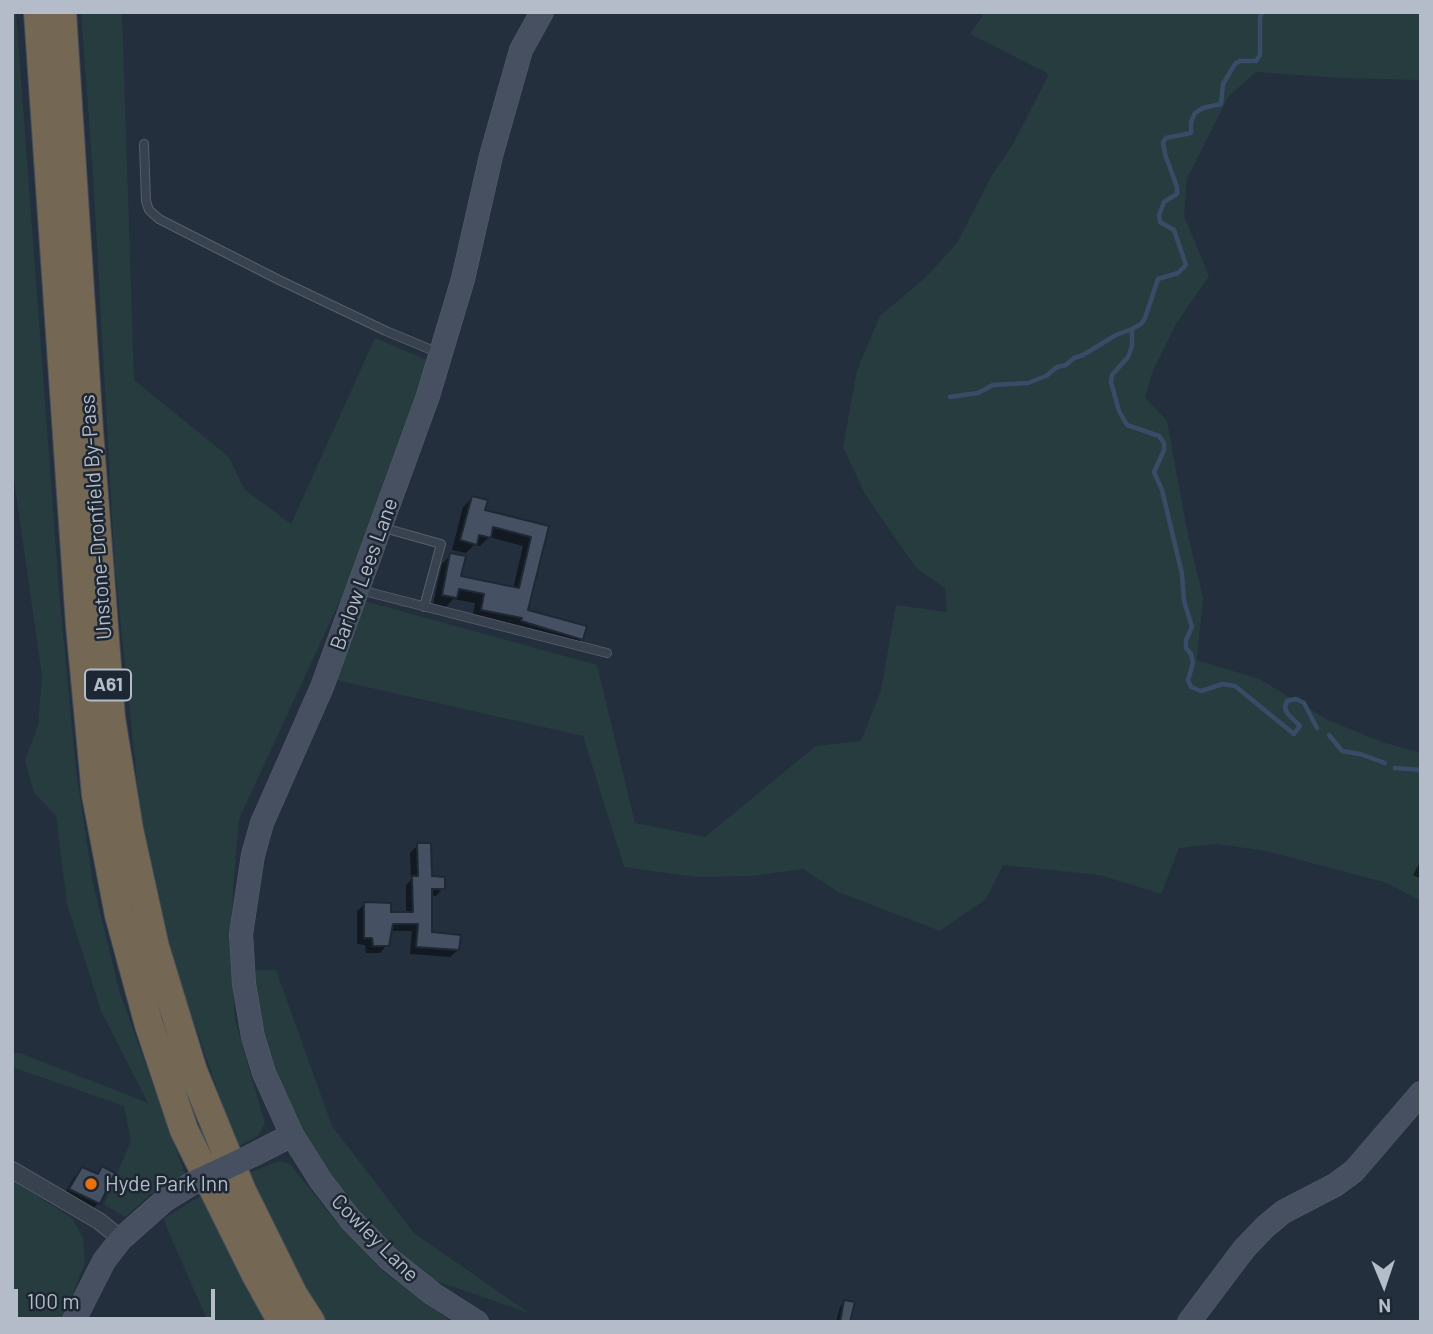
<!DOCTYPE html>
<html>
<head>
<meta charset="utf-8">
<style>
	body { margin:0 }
	#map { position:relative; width:1433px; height:1334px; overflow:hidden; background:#242f3e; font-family:Barlow,sans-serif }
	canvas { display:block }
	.frame { position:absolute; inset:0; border:14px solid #b4bcc9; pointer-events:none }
	.north { position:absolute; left:1349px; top:1250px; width:70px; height:70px; -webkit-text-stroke:5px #1d2633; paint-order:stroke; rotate:178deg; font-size:19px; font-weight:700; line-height:28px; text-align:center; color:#b4bcc9 }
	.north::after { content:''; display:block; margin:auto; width:24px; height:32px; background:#b4bcc9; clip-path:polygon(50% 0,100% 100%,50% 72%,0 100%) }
	.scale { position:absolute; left:14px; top:1289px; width:201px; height:32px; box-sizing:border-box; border:4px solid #b4bcc9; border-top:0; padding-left:9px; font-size:21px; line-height:24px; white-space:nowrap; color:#b4bcc9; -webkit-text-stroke:5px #1d2633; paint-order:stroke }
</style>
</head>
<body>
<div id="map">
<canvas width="1433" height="1334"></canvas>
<div class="frame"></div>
<div class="north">N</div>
<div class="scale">100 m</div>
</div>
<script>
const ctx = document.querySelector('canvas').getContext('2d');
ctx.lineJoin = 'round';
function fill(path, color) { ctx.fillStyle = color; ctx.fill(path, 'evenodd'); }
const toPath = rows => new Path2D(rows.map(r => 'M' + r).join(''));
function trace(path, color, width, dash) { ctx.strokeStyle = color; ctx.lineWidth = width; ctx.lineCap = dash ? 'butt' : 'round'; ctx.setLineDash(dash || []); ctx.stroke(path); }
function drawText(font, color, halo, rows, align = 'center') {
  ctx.font = font + ' Barlow,sans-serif'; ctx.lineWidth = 5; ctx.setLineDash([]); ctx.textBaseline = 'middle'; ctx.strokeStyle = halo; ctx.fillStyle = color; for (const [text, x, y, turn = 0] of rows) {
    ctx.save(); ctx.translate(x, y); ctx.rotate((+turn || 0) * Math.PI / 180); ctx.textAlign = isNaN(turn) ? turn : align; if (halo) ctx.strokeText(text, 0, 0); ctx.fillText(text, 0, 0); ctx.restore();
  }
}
fill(toPath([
	[12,12,16,12,59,590,76,770,93,884,120,993,185,1174,151,1194,125,1217,104,1204,131,1141,124,1106,12,1067,12,1053,20,1053,148,1103,101,1011,67,904,56,816,34,793,25,760,38,725,42,676,14,480,12,481],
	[81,12,122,12,134,380,229,457,244,489,291,524,375,338,429,361,367,542,239,819,233,890,231,962,235,1020,265,1123,258,1136,237,1147,174,964,140,810,115,569,93,175],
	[985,12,1421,12,1421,80,1342,78,1256,72,1228,97,1187,179,1184,216,1209,276,1176,324,1152,373,1145,397,1167,421,1187,530,1203,598,1197,660,1259,679,1328,720,1382,742,1421,753,1421,901,1387,883,1266,851,1217,844,1179,848,1161,894,1100,875,1003,865,986,899,940,931,838,892,803,869,750,876,697,877,624,867,583,736,336,680,364,601,597,665,635,823,705,837,816,746,861,741,881,690,896,605,947,612,945,588,916,568,865,494,843,447,857,370,880,316,925,278,957,243,992,175,1013,144,1049,74,970,34],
	[251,970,276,970,332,1126,414,1233,529,1313,428,1278,362,1216,313,1151,281,1091,260,1027],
	[279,1161,290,1164,337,1223,384,1272,452,1322,325,1322,305,1293,246,1174],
	[12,1180,72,1218,83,1238,85,1262,62,1322,12,1322],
	[202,1195,268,1322,208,1322,163,1219]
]), '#263c3f');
fill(toPath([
	[472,498,483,511,547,528,526,611,582,639,572,649,472,619,475,603,453,599,446,607,433,604,442,564,451,555,459,578,513,589,523,546,489,537,480,546,474,545,466,553,452,550,463,507],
	[418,845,430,878,443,888,436,896,430,895,430,934,458,950,450,957,410,954,412,931,390,931,387,945,380,953,366,953,365,945,357,944,357,911,365,904,389,914,406,914,406,885,411,880,410,853],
	[1421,860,1421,879,1413,875],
	[83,1169,96,1175,102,1169,99,1203,90,1211,63,1197,74,1177],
	[845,1302,849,1322,836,1322,840,1307]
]), '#0007');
trace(toPath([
	[1262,12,1260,18,1260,55,1256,61,1240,61,1235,64,1223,84,1221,104,1203,108,1195,113,1191,122,1191,133,1166,138,1163,142,1165,154,1177,187,1177,194,1164,202,1159,215,1160,222,1174,230,1186,265,1178,273,1158,279,1145,318,1141,324,1132,329,1132,346,1128,357,1112,375,1111,382,1119,411,1127,425,1159,436,1164,443,1164,450,1154,472,1162,490,1182,574,1184,601,1192,627,1186,640,1186,648,1191,654,1193,663,1188,680,1191,687,1201,691,1223,684,1235,686,1294,734,1300,726,1287,713,1285,707,1287,701,1296,699,1304,703,1317,728],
	[950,397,978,393,993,385,1028,383,1046,376,1057,367,1066,365,1074,358,1083,355,1116,335,1132,329],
	[1329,735,1342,751,1360,754,1385,763],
	[1395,768,1421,770]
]), '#394c67', 4.5);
const building = toPath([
	[472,496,488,500,485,510,549,526,528,610,587,626,583,640,521,621,522,618,481,610,484,594,459,589,457,598,442,595,450,553,466,556,461,576,519,588,531,537,493,527,491,538,479,535,477,545,460,540,472,496],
	[417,843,431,843,432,876,445,877,445,889,432,889,432,932,461,935,459,950,416,947,418,924,393,924,389,946,373,946,372,938,364,938,364,902,391,903,391,912,413,912,412,876,418,876,417,843],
	[102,1166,115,1173,100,1204,69,1189,82,1167,98,1174,102,1166],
	[844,1300,855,1302,850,1322,840,1322,844,1300]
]);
fill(building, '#455162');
trace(building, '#1f2835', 2);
const lane = toPath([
	[144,144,146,201,149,210,159,219,279,280,386,331,439,353],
	[384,528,441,544,424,607],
	[360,590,607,653]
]);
const street = toPath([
	[12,1170,99,1221,121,1239]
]);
const secondary = toPath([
	[253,1155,292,1135],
	[73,1322,104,1261,121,1239,165,1200,191,1184],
	[477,1322,433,1294,389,1259,350,1219,321,1181,292,1135,264,1073,253,1037,244,984,241,934,253,855,262,823,322,687,428,396,463,279,491,156,521,50,542,12],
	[1189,1322,1244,1249,1265,1227,1283,1212,1335,1185,1354,1171,1421,1093]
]);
const highway = toPath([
	[38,12,80,625,96,795,119,915,149,1025,184,1130,256,1275,282,1322],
	[62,12,89,431,111,718,129,829,155,947,193,1071,242,1191,293,1294,311,1322]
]);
trace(lane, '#565f6c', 10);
trace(street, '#565f6c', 18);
trace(secondary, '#565f6c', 24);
trace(highway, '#434c59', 30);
trace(lane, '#38414e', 8);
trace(street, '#38414e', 16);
trace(secondary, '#465061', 23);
trace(highway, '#746855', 28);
const secondaryBridge = toPath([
	[191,1184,253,1155]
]);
trace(secondaryBridge, '#565f6c', 24, []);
trace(secondaryBridge, '#465061', 23);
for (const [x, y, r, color] of [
	[91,1184,7,"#e8710a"]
]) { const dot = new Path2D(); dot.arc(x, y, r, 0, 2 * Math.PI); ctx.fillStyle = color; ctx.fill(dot); trace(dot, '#1d2633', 2.5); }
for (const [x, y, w] of [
	[108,685,46]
]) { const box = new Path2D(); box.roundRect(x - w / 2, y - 15.5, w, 31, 5); ctx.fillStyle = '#1d2633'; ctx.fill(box); trace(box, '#b4bcc9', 2); }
drawText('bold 19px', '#b4bcc9', null, [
	["A61",108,685]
]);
drawText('21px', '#b4bcc9', '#1d2633', [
	["Unstone-Dronfield By-Pass",96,517,-94],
	["Barlow Lees Lane",364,574,-70],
	["Cowley Lane",375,1238,45]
]);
drawText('21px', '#b4bcc9', '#1d2633', [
	["Hyde Park Inn",105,1184]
], 'left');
</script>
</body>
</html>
